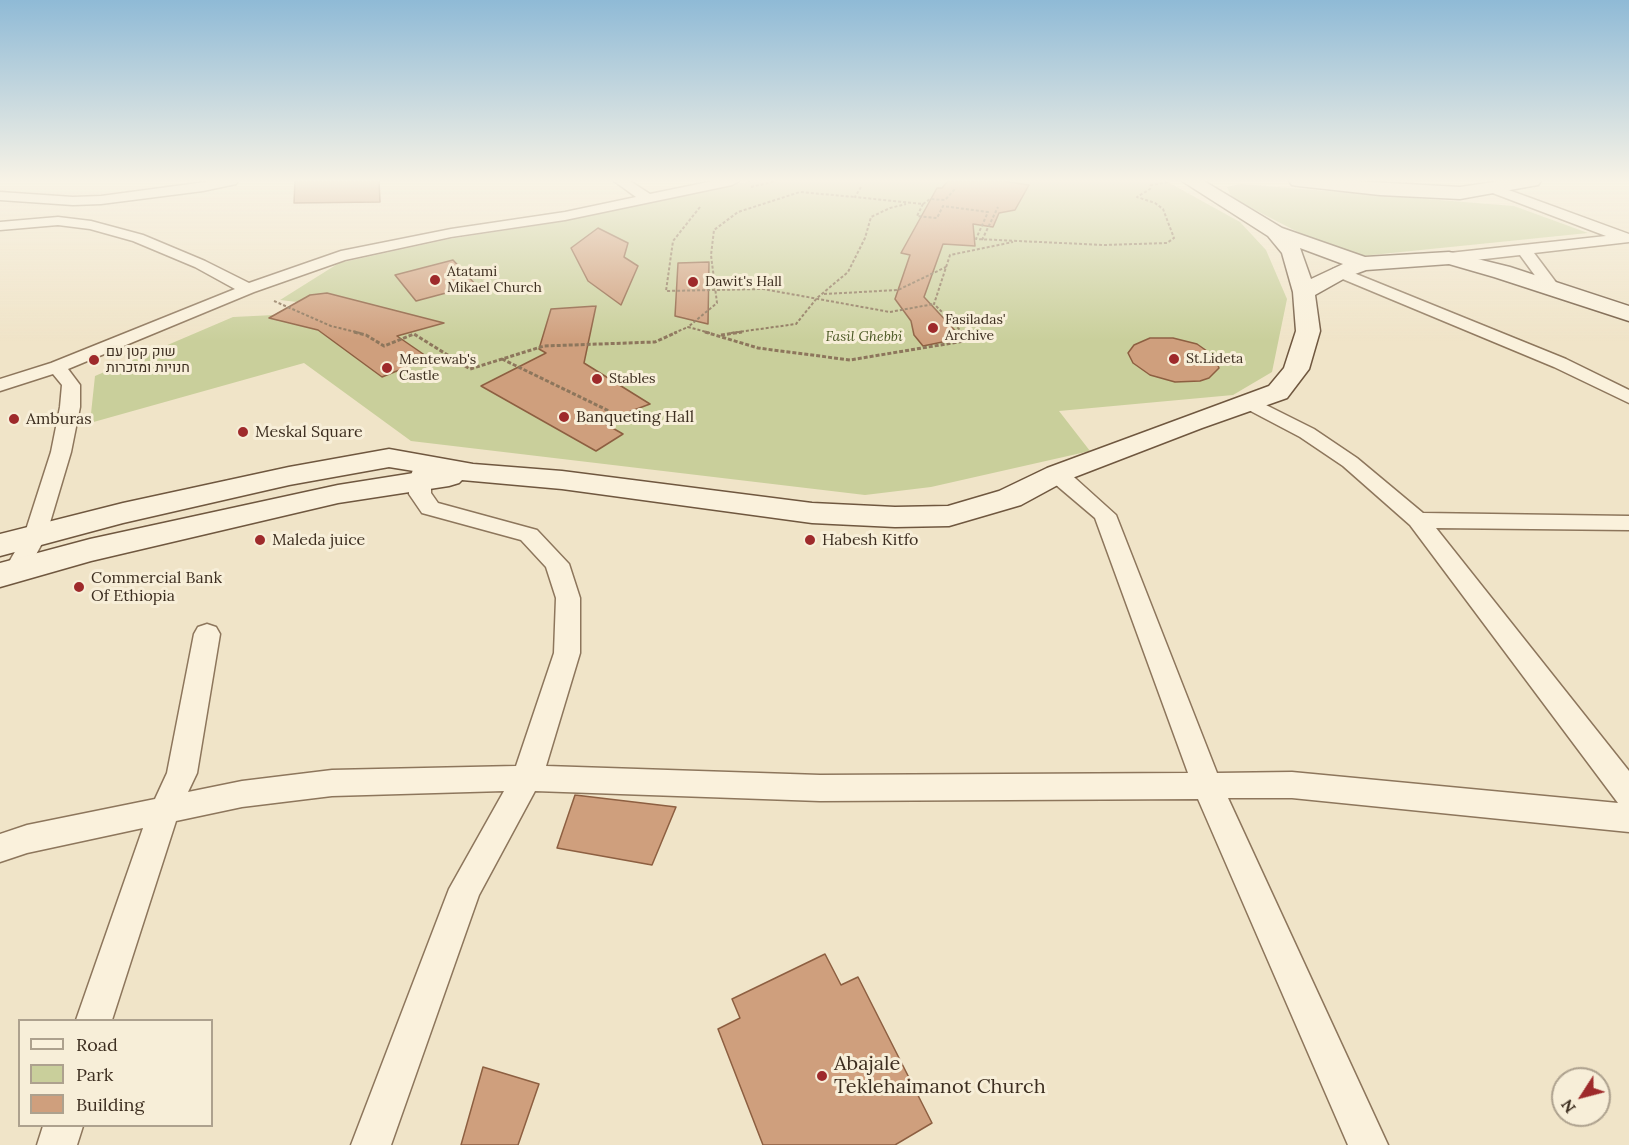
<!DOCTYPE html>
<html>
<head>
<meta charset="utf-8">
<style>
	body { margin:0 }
	#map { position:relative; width:1629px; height:1145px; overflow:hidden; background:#f0e4c8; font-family:Lora,serif }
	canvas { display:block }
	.legend { position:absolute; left:18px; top:1019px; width:195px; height:108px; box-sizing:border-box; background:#f7eed8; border:2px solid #ada18e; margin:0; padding:8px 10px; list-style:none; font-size:18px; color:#3d2e20 }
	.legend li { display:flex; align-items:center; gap:12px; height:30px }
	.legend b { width:30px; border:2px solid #ada18e }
	.north { position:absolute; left:1551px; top:1067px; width:60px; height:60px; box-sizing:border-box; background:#f7eed8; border:2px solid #ada18e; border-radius:50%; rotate:234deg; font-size:16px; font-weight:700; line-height:24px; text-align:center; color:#3d2e20 }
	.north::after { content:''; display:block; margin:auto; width:21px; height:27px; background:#9e2a2b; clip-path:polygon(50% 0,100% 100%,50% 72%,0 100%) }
</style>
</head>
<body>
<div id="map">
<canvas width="1629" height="1145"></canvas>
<ul class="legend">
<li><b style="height:8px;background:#faf1dc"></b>Road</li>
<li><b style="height:16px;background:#c9cf9b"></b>Park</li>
<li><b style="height:16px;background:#cf9f7d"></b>Building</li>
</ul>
<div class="north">N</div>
</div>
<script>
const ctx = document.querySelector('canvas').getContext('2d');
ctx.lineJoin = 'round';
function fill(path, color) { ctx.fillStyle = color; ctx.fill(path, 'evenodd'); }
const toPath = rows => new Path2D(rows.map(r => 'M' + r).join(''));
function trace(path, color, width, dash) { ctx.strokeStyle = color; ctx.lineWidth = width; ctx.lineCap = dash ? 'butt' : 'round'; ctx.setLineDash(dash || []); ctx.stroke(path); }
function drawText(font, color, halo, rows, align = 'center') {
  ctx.font = font + ' Lora,Heebo,serif'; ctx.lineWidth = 6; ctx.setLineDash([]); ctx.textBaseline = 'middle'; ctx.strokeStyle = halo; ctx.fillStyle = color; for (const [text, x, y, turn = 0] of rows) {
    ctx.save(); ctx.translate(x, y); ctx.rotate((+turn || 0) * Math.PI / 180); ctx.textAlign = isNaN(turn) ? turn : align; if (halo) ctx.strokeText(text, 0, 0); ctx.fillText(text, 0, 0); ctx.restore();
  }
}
fill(toPath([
	[750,181,1166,181,1240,222,1266,250,1287,299,1272,372,1233,395,1059,411,1090,451,931,487,865,495,411,441,304,363,90,423,95,376,233,317,274,315,297,302,280,300,339,263,449,239,565,221],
	[1241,184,1514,206,1588,233,1362,256,1321,244,1232,198,1227,187]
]), '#c9cf9b');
const building = toPath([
	[295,181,379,181,380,202,294,203,295,181],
	[948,181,1003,181,1029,185,1015,210,999,213,993,227,973,224,975,246,943,244,924,297,962,338,923,346,914,335,911,321,895,299,910,255,901,253,937,188,942,188,948,181],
	[598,228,628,243,624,257,638,266,621,305,588,281,571,248,598,228],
	[453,260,476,285,416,301,395,275,453,260],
	[709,262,708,324,675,316,678,263,709,262],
	[327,293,444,323,397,336,429,358,382,377,318,330,269,318,310,295,327,293],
	[596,306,584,363,650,404,602,422,623,434,596,451,481,386,546,353,539,349,551,309,596,306],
	[1150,338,1173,338,1197,344,1214,356,1219,368,1209,378,1200,381,1175,382,1150,375,1133,363,1128,353,1134,345,1150,338],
	[575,795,676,807,652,865,557,848,575,795],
	[825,954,841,985,858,977,932,1123,895,1145,763,1145,718,1029,740,1018,732,999,825,954],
	[483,1067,539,1084,518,1145,461,1145,483,1067]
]);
fill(building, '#cf9f7d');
trace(building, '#8d5f41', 1.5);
const street = toPath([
	[213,181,238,181,236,184,203,191,101,204,73,205,0,200,0,192,73,197,101,196,213,181],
	[614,181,630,181,650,194,713,181,739,181,732,185,565,220,451,237,345,260,254,292,68,369,80,385,80,407,71,452,46,536,25,575,17,577,9,575,5,569,24,536,51,452,60,407,62,385,53,374,0,391,0,379,51,363,235,289,195,267,133,241,90,229,58,225,0,230,0,222,58,217,91,221,143,235,205,261,249,283,341,251,451,229,565,212,636,197,614,181],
	[1495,185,1629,234,1629,242,1534,253,1561,289,1553,294,1547,292,1520,255,1449,263,1444,261,1441,258,1444,255,1449,253,1606,236,1490,192,1488,189,1495,185],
	[1339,267,1566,359,1629,390,1629,403,1554,367,1333,275,1331,272,1333,269,1339,267],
	[1250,397,1314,429,1357,458,1423,513,1629,516,1629,530,1436,528,1629,771,1629,832,1292,798,1228,798,1388,1145,1348,1145,1198,799,820,801,535,791,479,895,391,1145,351,1145,449,889,504,791,332,796,242,807,176,821,112,1020,76,1020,143,828,27,853,0,862,0,834,27,825,155,799,167,773,194,634,198,627,207,624,216,627,220,634,197,773,188,792,242,781,332,770,516,766,554,653,556,598,546,567,521,540,422,513,409,494,409,481,415,464,418,459,425,458,432,459,435,464,431,481,431,493,438,503,537,530,569,564,580,598,580,653,546,766,820,775,1188,773,1095,518,1049,479,1046,474,1049,469,1057,467,1065,469,1116,515,1217,773,1292,772,1618,803,1410,525,1343,466,1300,437,1243,407,1240,403,1243,399,1250,397],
	[43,1126,83,1126,77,1145,37,1145,43,1126]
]);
const secondary = toPath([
	[1182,181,1204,181,1282,228,1365,257,1449,252,1510,267,1629,306,1629,321,1494,277,1449,264,1366,270,1347,277,1315,295,1320,331,1309,369,1287,398,1202,428,1067,480,1021,505,949,526,895,527,812,523,562,489,462,480,459,483,449,486,338,503,91,561,0,587,0,563,90,539,338,485,420,472,389,467,289,485,123,523,0,556,0,534,123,503,289,467,389,449,473,464,562,471,812,503,895,507,948,506,999,491,1047,468,1269,386,1284,368,1296,331,1293,292,1282,253,1268,236,1182,181],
	[1300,248,1343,264,1311,279,1300,248],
	[1289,181,1353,181,1460,187,1500,181,1541,181,1538,185,1532,186,1460,199,1380,195,1298,186,1292,185,1289,181]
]);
trace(street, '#8d765c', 3);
trace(secondary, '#6f573f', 3);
trace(toPath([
	[751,187,776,181],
	[861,187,855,197,923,204,917,216,937,218,943,206,988,212,976,239,1104,245,1167,243,1174,238,1163,209,1155,203,1137,197,1150,189,1151,185,1170,182],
	[923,204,930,199,945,200,955,189],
	[700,207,673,241,666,291,763,289,890,312,934,304],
	[982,240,998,207],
	[824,294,898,290,946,267],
	[274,301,331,326,360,333],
	[674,333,688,327],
	[710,333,688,327,717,303,711,255,714,230,738,212,800,192,855,197],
	[731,333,796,324,817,298,848,272,865,238,871,217,890,208,906,204],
	[963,333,934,304,950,255,1013,242]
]), '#8d765c', 2, [3, 2]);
trace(toPath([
	[354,332,366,335,384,346,414,334,470,369,544,346,655,342,677,332],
	[705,332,758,348,850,360,970,340,962,332],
	[721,335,742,332],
	[502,359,609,411]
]), '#8d765c', 3, [4, 2]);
fill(street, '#faf1dc');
fill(secondary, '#faf1dc');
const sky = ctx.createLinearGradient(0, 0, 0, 341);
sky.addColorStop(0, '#8fbad6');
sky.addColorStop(0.53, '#f8f3e6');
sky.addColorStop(1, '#f8f3e600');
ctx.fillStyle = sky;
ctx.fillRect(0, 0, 1629, 341);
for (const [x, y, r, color] of [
	[435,280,6,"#9e2a2b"],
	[693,282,6,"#9e2a2b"],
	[933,328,6,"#9e2a2b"],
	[1174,359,6,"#9e2a2b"],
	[94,360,6,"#9e2a2b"],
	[387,368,6,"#9e2a2b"],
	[597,379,6,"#9e2a2b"],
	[564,417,6,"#9e2a2b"],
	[14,419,6,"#9e2a2b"],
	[243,432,6,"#9e2a2b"],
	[260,540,6,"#9e2a2b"],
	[810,540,6,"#9e2a2b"],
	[79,587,6,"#9e2a2b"],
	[822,1076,6,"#9e2a2b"]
]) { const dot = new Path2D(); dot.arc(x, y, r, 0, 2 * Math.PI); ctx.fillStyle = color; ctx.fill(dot); trace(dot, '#f7eed8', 2); }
drawText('14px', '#3d2e20', '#f7eed8', [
	["Atatami",447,272],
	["Mikael Church",447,288],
	["Dawit's Hall",705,282],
	["Fasiladas'",945,320],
	["Archive",945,336],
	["שוק קטן עם",106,352],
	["חנויות ומזכרות",106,368],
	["St.Lideta",1186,359],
	["Mentewab's",399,360],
	["Castle",399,376],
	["Stables",609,379]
], 'left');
drawText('italic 14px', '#4d5a26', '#f7eed8', [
	["Fasil Ghebbi",864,337]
]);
drawText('16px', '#3d2e20', '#f7eed8', [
	["Banqueting Hall",576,417],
	["Amburas",26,419],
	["Meskal Square",255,432],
	["Maleda juice",272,540],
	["Habesh Kitfo",822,540],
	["Commercial Bank",91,578],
	["Of Ethiopia",91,596]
], 'left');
drawText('20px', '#3d2e20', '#f7eed8', [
	["Abajale",834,1064],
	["Teklehaimanot Church",834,1087]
], 'left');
</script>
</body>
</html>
